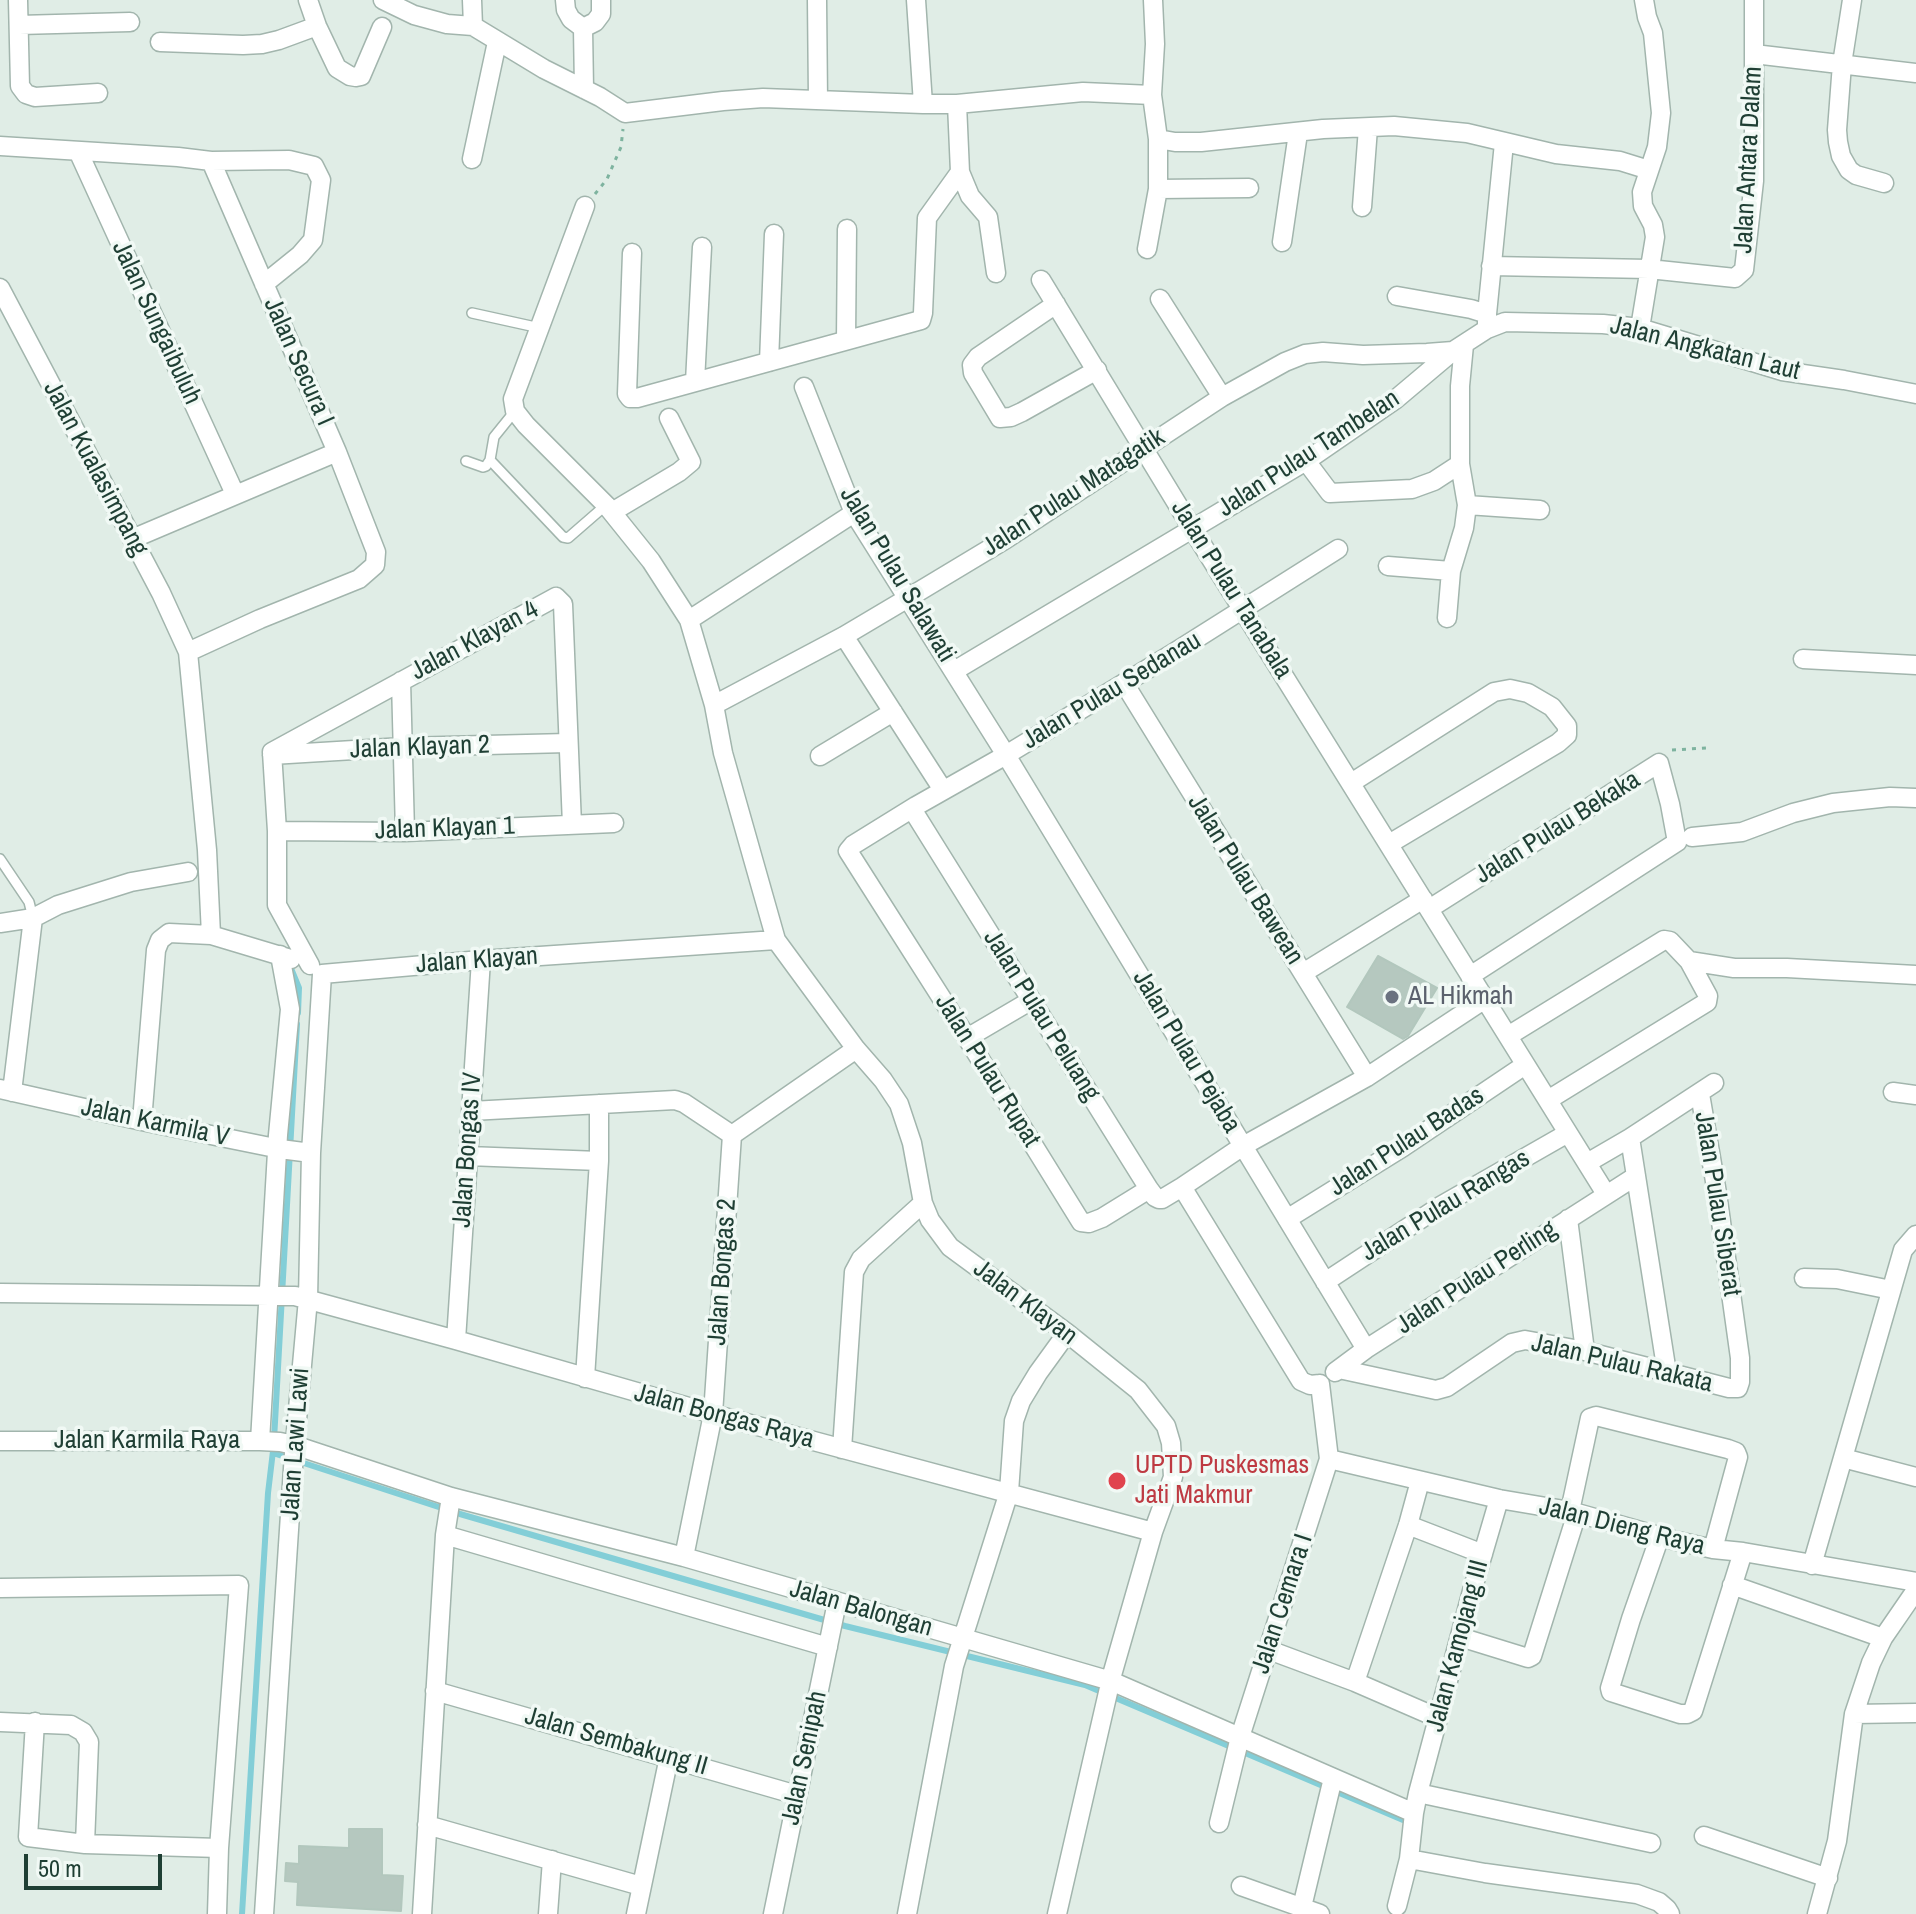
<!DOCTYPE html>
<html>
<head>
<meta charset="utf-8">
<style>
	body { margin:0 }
	#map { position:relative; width:1916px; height:1914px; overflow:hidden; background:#e0ede6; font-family:"Archivo Narrow",sans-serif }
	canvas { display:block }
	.scale { position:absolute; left:24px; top:1854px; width:138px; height:36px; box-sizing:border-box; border:4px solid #1f3f34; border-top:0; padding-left:10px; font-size:24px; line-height:28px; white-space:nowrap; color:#1f3f34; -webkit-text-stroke:6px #f1f9f5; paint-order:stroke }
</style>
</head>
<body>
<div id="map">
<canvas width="1916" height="1914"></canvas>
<div class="scale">50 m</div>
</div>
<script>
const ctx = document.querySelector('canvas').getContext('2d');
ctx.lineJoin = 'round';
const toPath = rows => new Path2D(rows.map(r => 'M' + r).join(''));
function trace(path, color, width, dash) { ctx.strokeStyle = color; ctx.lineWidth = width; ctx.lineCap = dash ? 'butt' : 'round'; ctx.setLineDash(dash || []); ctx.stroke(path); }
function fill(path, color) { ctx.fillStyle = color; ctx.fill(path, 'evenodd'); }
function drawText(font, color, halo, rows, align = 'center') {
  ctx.font = font + ' "Archivo Narrow",sans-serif'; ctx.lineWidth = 7; ctx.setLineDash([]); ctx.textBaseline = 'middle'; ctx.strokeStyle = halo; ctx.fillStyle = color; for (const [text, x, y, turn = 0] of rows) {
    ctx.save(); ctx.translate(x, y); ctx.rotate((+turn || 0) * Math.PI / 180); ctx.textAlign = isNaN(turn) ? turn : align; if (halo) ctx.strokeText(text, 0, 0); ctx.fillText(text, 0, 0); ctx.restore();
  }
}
trace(toPath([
	[290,966,299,988,298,1013],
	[274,1440,297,1024],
	[273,1453,460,1514,845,1626,1085,1685,1403,1820],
	[242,1914,268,1493,273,1451]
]), '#83ced7', 6);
const building = toPath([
	[1378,956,1437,988,1408,1036,1403,1039,1347,1007,1378,956],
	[349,1829,382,1829,382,1875,403,1876,401,1911,297,1905,298,1882,285,1881,286,1863,299,1864,299,1846,349,1848,349,1829]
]);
fill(building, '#b5c8bf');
trace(building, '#b2c7bd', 2);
const service = toPath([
	[472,313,540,328],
	[490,460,563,537,568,538,606,505],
	[466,461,483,467,486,466,490,460,494,437,515,411],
	[0,859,29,902,33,918]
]);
const minor = toPath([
	[18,0,20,86,26,94,35,97,98,93],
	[308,0,317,26,337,68,350,76,356,77,361,76,382,27],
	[383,0,414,15,447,24,473,26,544,69,600,97,625,113,723,101,763,98,923,104,957,104,1083,92,1152,95],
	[472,0,473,26],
	[565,0,566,10,571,19,583,28],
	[817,0,818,99],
	[916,0,923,104],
	[1153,0,1155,44,1152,95,1158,139,1175,142,1201,142,1323,129,1394,126,1467,133,1556,154,1620,161,1649,170],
	[1852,0,1842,64,1837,130,1838,142,1841,156,1849,170,1856,175,1884,183],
	[19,25,130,22],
	[160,42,243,45,262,44,279,40,317,26],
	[1754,54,1916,73],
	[584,89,583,28,595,22,601,14,601,0],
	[957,104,960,172,970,196,988,217,996,273],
	[0,146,178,157,211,161,289,160,314,166,321,180,313,240,300,255,264,284],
	[78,151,235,494],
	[472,159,497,42],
	[1158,189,1249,188],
	[585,206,513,399,515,411,526,425,606,505,651,561,689,620,714,705,723,753,776,940,856,1049,883,1080,899,1104,912,1143,923,1203,930,1220,950,1247,1067,1333,1138,1390,1166,1426,1171,1443,1173,1477,1153,1532,1112,1675,1057,1914],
	[1362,207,1368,128],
	[1282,242,1298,133],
	[1147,249,1158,189,1158,139],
	[632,253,627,394,630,398,637,398,921,320,923,313,927,218,960,172],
	[1491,266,1649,269,1735,278,1744,270,1754,181,1754,0],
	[1041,280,1193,530,1606,1194],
	[0,288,161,593,188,652,207,850,211,935],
	[1397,296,1471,309,1487,314],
	[1160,299,1222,397],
	[1056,304,978,357,972,365,973,373,1000,418,1011,417,1022,412,1097,370],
	[1640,328,1655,237,1653,225,1643,206,1642,192,1657,147,1661,113,1653,33,1647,17,1644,0],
	[1487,329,1487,314,1504,143],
	[846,340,847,229],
	[769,362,774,234],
	[695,382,702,247],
	[804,387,854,513,1006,755,1366,1349],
	[1306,461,1330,493,1412,489,1434,481,1460,464],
	[1467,505,1540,510],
	[612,512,679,472,691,462,669,418],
	[132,539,337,452],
	[1388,566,1451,571],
	[1447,618,1451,571,1464,528,1467,505,1460,464,1460,386,1464,345],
	[689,620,854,513],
	[844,636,943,790],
	[188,652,260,619,359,579,375,565,376,552,337,452,211,161],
	[1803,659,1916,665],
	[954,671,1306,461,1396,399,1453,351,1487,329,1505,322,1603,324,1640,328,1782,371,1844,380,1916,394],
	[401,681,405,832],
	[1124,683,1367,1077],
	[714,705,844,636,908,598,1006,539,1222,397,1285,362,1305,354,1323,352,1363,355,1427,353,1453,351],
	[272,755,403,747,568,743],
	[820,756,893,712],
	[1351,783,1494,692,1510,689,1528,693,1552,707,1567,726,1567,735,1558,743,1389,844],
	[912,809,1149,1189,1155,1197,1159,1199,1162,1199,1182,1187,1243,1146,1367,1077,1485,999],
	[277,831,405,832,614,823],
	[1692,837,1742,832,1793,813,1833,803,1890,797,1916,798],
	[1429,909,1659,763,1670,804,1677,842,1470,976],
	[0,923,33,918,58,905,131,882,188,872],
	[1689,961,1734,968,1787,968,1916,975],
	[310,965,277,905,277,831,272,752,556,597,563,604,572,825],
	[1303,973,1423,899],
	[322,974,481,960,776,940],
	[1508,1036,1664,940,1670,941,1689,961,1708,996,1707,1002,1548,1100],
	[967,1038,1030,1001],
	[0,1089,142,1121,280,1149,311,1153],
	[12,1092,33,918],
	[1893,1092,1916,1095],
	[471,1111,675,1100,684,1103,732,1135],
	[142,1121,156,950,160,940,169,933,211,935,291,959],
	[732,1135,856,1049],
	[1630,1138,1667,1373],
	[468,1156,599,1161],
	[1587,1163,1630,1138,1714,1083],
	[1182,1187,1301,1381,1310,1385,1320,1384],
	[1149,1189,1102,1218,1089,1223,1081,1222,967,1038,848,851,853,845,916,806,1006,755,1172,654,1338,549],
	[1287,1219,1403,1147,1525,1065],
	[1568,1219,1585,1351],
	[1804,1278,1837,1279,1891,1290],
	[1325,1282,1442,1205,1568,1133],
	[0,1293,295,1296,456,1340,713,1414,1153,1532],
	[456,1340,481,960],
	[1339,1369,1436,1390,1447,1387,1512,1343,1525,1340,1585,1351,1729,1388,1738,1388,1740,1382,1740,1358,1717,1193,1700,1094],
	[1335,1372,1366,1349,1636,1176],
	[585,1378,599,1161,599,1104],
	[0,1441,260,1441,280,1442,294,1445,451,1497,684,1557,1111,1681,1414,1813],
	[260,1441,278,1135,290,1009,280,955],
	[842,1449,854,1272,861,1259,923,1203],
	[1843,1458,1916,1477],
	[1329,1459,1499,1499,1570,1511,1673,1540,1713,1549,1743,1552,1916,1582],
	[1570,1511,1590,1418,1596,1416,1728,1449,1736,1452,1738,1457,1713,1549],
	[1408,1525,1483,1554],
	[445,1535,828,1647],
	[1660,1536,1631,1619,1610,1688,1611,1692,1680,1714,1687,1714,1693,1711,1743,1552],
	[684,1557,713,1414,732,1135],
	[1812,1565,1903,1250,1916,1235],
	[1732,1585,1883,1638],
	[0,1588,239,1585,219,1848,217,1914],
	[1460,1637,1528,1658,1532,1656,1577,1513],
	[1269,1650,1355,1682,1438,1718],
	[1355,1682,1408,1525,1420,1481],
	[435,1691,797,1795],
	[1854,1714,1916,1713],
	[0,1722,71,1725,83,1732,89,1742,85,1844],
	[35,1722,28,1837,85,1844,219,1848],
	[1418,1793,1651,1843],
	[1219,1823,1240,1737,1329,1459,1320,1384],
	[427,1825,641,1886],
	[1704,1836,1828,1878],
	[1409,1859,1485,1873,1637,1894,1659,1902,1667,1909,1670,1914],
	[1241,1886,1320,1914],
	[1397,1906,1409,1859,1414,1813,1418,1793,1472,1591,1499,1499],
	[1302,1907,1333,1778],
	[264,1914,294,1453,308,1299,311,1153,322,974],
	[422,1914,445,1535,451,1497],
	[548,1914,552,1860],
	[636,1914,669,1757],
	[773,1914,837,1602],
	[907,1914,954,1666,1009,1492,1014,1421,1021,1401,1038,1373,1067,1333],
	[1817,1914,1837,1841,1854,1714,1871,1663,1883,1638,1916,1590]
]);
trace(service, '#a2b5ad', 12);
trace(minor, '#a2b5ad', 21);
trace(toPath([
	[595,194,607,179,621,147,623,129],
	[1672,750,1706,748]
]), '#7eb39f', 3, [4, 6]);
trace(service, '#fff', 9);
trace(minor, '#fff', 18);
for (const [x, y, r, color] of [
	[1392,997,8,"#6b7280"],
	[1117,1481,10,"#e0444e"]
]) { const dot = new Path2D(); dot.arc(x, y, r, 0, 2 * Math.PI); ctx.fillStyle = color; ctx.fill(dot); trace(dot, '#f1f9f5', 3); }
drawText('26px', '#1f3f34', '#f1f9f5', [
	["Jalan Antara Dalam",1749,160,-87],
	["Jalan Sungaibuluh",156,323,65],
	["Jalan Angkatan Laut",1705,349,14],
	["Jalan Secura I",298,362,66],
	["Jalan Pulau Tambelan",1309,454,-33],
	["Jalan Kualasimpang",95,469,62],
	["Jalan Pulau Matagatik",1074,493,-33],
	["Jalan Pulau Salawati",897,575,59],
	["Jalan Pulau Tanabala",1231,590,58],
	["Jalan Klayan 4",475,641,-28],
	["Jalan Pulau Sedanau",1112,691,-31],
	["Jalan Klayan 2",420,748,-2],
	["Jalan Pulau Bekaka",1558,828,-32],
	["Jalan Klayan 1",445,829,-2],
	["Jalan Pulau Bawean",1245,880,58],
	["Jalan Klayan",477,961,-4],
	["Jalan Pulau Peluang",1041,1016,58],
	["Jalan Pulau Pejaba",1186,1052,59],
	["Jalan Pulau Rupat",987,1071,58],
	["Jalan Karmila V",155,1123,12],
	["Jalan Pulau Badas",1407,1142,-33],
	["Jalan Bongas IV",468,1150,-86],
	["Jalan Pulau Siberat",1717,1204,81],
	["Jalan Pulau Rangas",1446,1206,-31],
	["Jalan Bongas 2",723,1272,-86],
	["Jalan Pulau Perling",1477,1278,-33],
	["Jalan Klayan",1025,1303,37],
	["Jalan Pulau Rakata",1622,1364,13],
	["Jalan Bongas Raya",724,1417,15],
	["Jalan Karmila Raya",147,1441],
	["Jalan Lawi Lawi",296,1444,-86],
	["Jalan Dieng Raya",1622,1527,14],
	["Jalan Cemara I",1283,1604,-72],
	["Jalan Balongan",861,1609,16],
	["Jalan Kamojang III",1458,1646,-75],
	["Jalan Sembakung II",616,1742,16],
	["Jalan Senipah",805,1758,-78]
]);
drawText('26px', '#5b616d', '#f1f9f5', [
	["AL Hikmah",1408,997]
], 'left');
drawText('26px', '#be3a42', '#f1f9f5', [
	["UPTD Puskesmas",1135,1466],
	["Jati Makmur",1135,1496]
], 'left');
</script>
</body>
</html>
